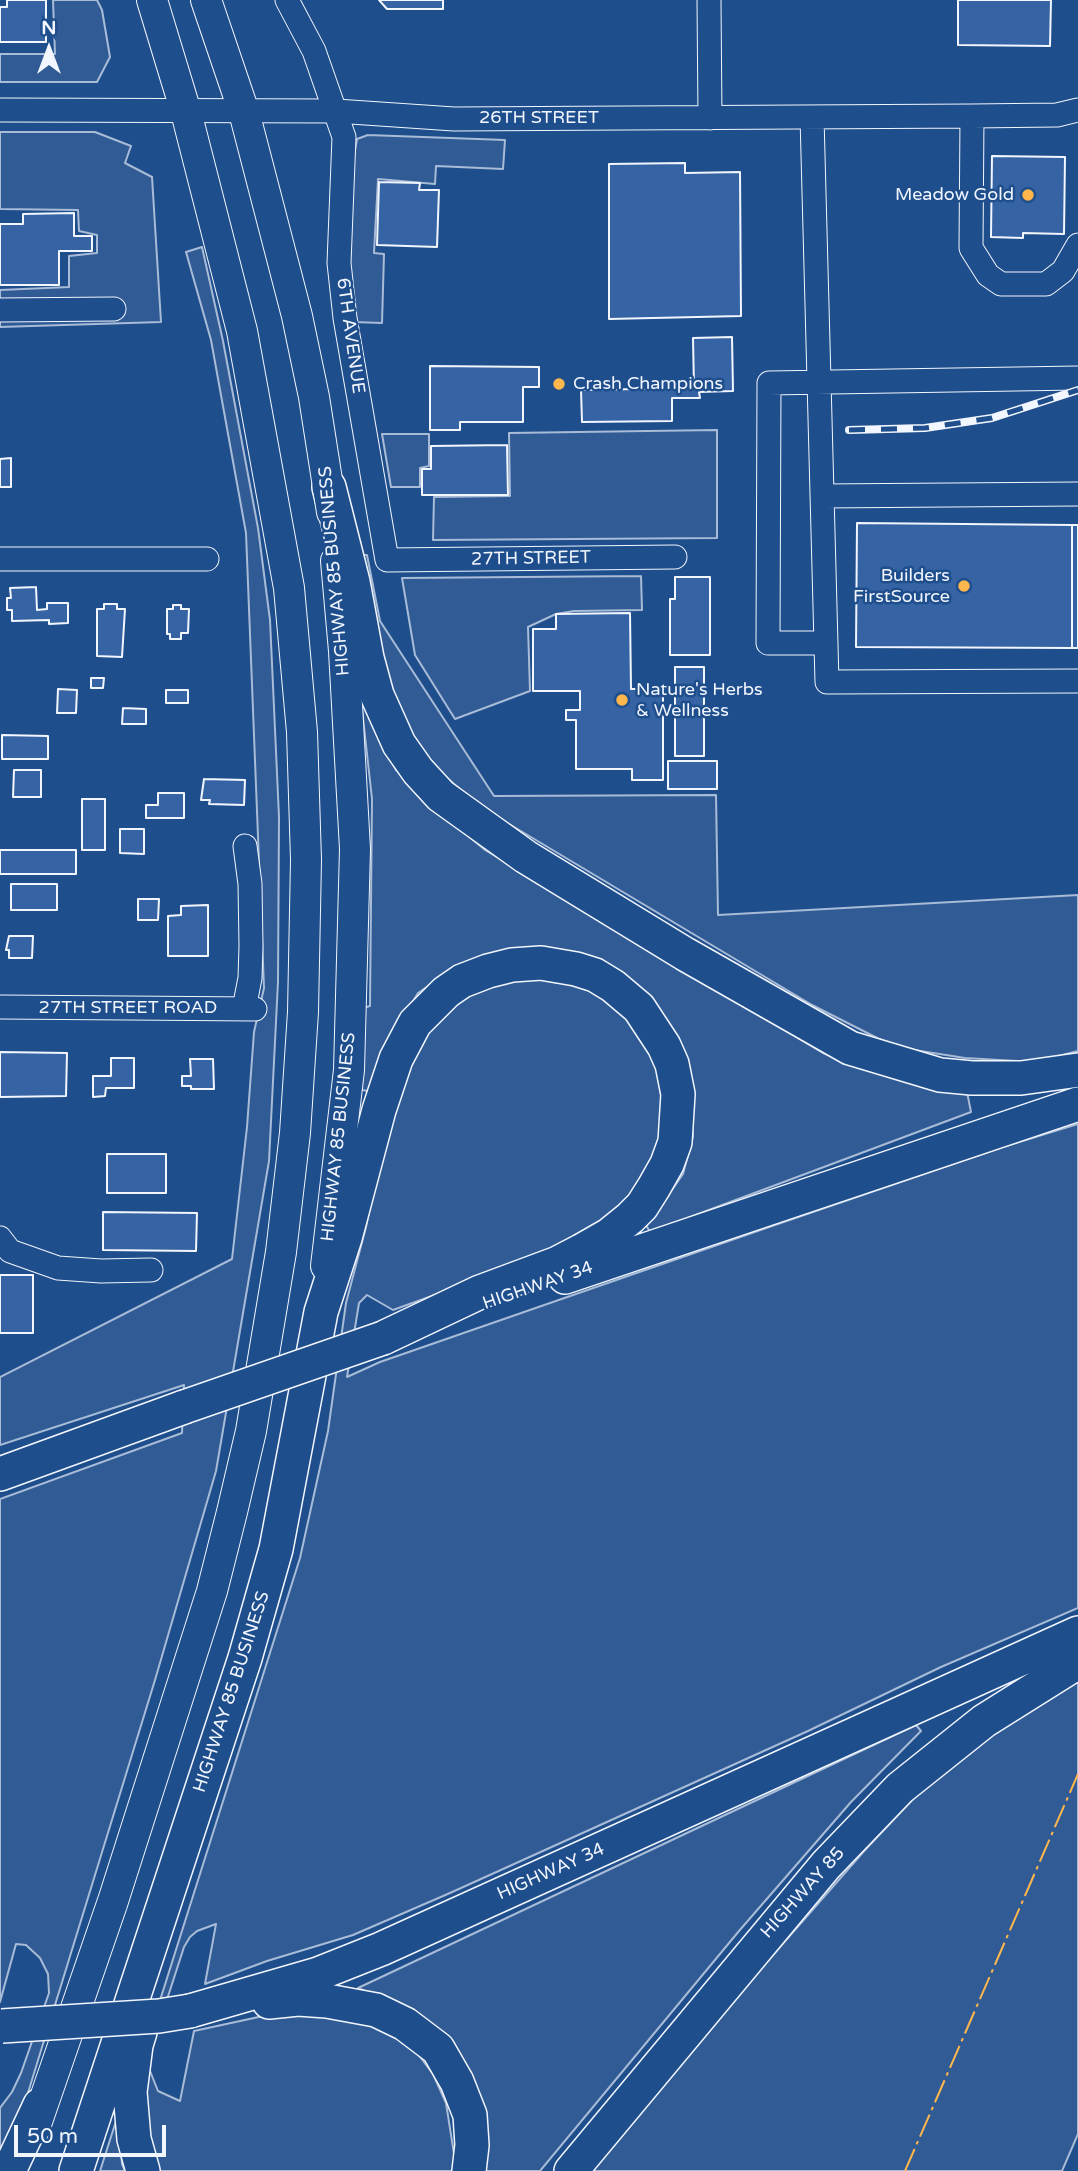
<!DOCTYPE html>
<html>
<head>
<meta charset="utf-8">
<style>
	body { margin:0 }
	#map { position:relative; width:1078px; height:2171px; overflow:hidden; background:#1f4e8c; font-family:"Varela Round",sans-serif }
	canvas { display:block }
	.north { position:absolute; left:14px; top:14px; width:70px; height:70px; -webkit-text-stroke:5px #1f4e8c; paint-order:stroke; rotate:0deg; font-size:19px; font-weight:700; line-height:28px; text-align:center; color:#f2f6ff }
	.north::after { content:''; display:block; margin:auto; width:24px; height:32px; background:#f2f6ff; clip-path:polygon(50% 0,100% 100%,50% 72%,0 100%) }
	.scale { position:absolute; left:14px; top:2125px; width:152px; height:32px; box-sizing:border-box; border:4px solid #f2f6ff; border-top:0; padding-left:9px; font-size:21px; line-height:24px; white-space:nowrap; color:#f2f6ff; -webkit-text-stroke:5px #1f4e8c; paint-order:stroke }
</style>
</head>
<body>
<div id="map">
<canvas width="1078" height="2171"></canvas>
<div class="north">N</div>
<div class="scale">50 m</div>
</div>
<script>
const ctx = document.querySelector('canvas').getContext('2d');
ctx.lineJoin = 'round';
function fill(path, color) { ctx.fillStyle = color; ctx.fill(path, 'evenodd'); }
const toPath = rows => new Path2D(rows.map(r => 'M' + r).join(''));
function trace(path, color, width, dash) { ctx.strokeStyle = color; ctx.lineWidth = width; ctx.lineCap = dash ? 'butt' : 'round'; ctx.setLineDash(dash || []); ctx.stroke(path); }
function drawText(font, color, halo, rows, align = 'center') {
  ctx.font = font + ' "Varela Round",sans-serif'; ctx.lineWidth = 5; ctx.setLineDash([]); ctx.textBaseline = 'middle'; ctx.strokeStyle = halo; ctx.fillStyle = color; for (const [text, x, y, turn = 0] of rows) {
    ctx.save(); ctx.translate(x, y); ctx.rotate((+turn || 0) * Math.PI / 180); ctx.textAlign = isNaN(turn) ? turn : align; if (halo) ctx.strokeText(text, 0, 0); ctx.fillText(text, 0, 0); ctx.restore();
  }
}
const built = toPath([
	[53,0,97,0,102,10,110,57,97,82,0,82,0,54,55,54,53,0],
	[0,132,95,132,131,146,125,163,152,177,161,322,0,327,0,290,69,287,69,256,97,253,97,235,79,231,78,210,0,209,0,132],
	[368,135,505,140,503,169,436,166,435,184,378,179,374,253,384,254,382,323,354,322,349,264,352,167,357,139,368,135],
	[202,247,223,341,258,528,270,620,279,817,278,982,269,1161,216,1471,155,1680,19,2122,0,2162,0,2108,12,2092,21,2073,49,1993,48,1974,40,1958,26,1945,16,1944,0,2002,0,1499,182,1433,184,1385,0,1445,0,1377,232,1259,247,1127,254,1032,264,988,246,533,211,340,186,252,202,247],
	[717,430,717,538,433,540,434,497,510,496,509,433,717,430],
	[382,434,429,434,429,466,420,468,420,487,391,487,382,434],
	[360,555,367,555,380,621,494,796,716,795,718,915,1078,895,1078,1051,1035,1062,965,1058,895,1047,812,1005,484,809,423,758,396,717,360,555],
	[641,576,642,610,574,611,556,614,528,627,530,691,455,719,415,655,402,578,641,576],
	[361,700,396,770,436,809,485,850,823,1053,857,1067,967,1092,971,1112,650,1232,643,1220,667,1197,683,1174,693,1136,688,1089,645,995,459,965,418,993,396,1030,368,1091,362,1090,363,1008,370,1006,372,799,361,700],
	[522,976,557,978,594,990,624,1014,647,1044,656,1065,665,1120,660,1159,615,1217,581,1242,393,1310,367,1295,359,1303,347,1377,380,1362,772,1226,1003,1147,1078,1124,1078,1608,941,1667,808,1731,450,1893,353,1935,267,1961,205,1984,216,1924,197,1931,190,1937,184,1947,149,2055,150,2071,158,2091,180,2101,194,2031,277,2013,348,2011,411,2045,433,2074,446,2103,455,2160,452,2171,152,2171,143,2054,300,1558,328,1431,346,1303,366,1227,389,1113,416,1044,446,1010,484,988,522,976],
	[1078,1676,1078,2134,1062,2171,589,2171,651,2094,865,1850,932,1779,973,1746,1078,1676],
	[916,1725,921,1731,851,1802,739,1931,540,2171,480,2171,478,2106,370,1993,358,1988,916,1725],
	[118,2115,122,2164,125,2171,100,2171,118,2115]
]);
fill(built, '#305b95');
trace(built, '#a8bbd7', 2);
const building = toPath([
	[7,0,46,0,46,42,0,42,0,7,7,7,7,0],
	[379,0,443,0,443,9,387,9,379,0],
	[958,0,1051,0,1050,46,958,45,958,0],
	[992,156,1065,157,1064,234,1023,233,1023,238,991,237,992,156],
	[685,163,685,173,740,172,741,316,609,319,609,164,685,163],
	[379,182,420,183,419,190,439,190,437,247,377,245,379,182],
	[74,213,74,236,92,236,92,251,59,251,59,285,0,285,0,224,23,224,23,214,74,213],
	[732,337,733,391,699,392,700,398,672,398,672,421,582,422,581,390,694,388,693,338,732,337],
	[430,366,539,367,539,387,523,387,523,422,460,422,460,430,430,430,430,366],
	[507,445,508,495,422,495,422,469,431,469,431,446,507,445],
	[11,458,11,487,0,487,0,459,11,458],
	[857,523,1072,525,1072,648,856,647,857,523],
	[1072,525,1078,525,1078,648,1072,648,1072,525],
	[675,577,710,577,710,655,670,655,670,599,675,599,675,577],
	[36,587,37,610,47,609,47,603,68,603,68,623,49,624,49,620,12,621,12,610,7,610,7,598,11,598,10,588,36,587],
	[104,604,117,604,117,609,125,609,122,657,97,656,97,609,104,609,104,604],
	[173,605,181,605,181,609,189,609,188,633,181,633,181,639,170,639,170,634,167,634,167,609,173,609,173,605],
	[630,613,631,689,663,689,663,780,632,780,632,769,576,769,576,720,566,720,566,710,580,710,580,691,533,691,533,629,556,629,556,614,630,613],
	[675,667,704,667,704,756,675,756,675,667],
	[91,678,104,678,103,688,91,688,91,678],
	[58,689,77,690,76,713,57,713,58,689],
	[166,690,188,690,188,703,166,703,166,690],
	[123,708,146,709,146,724,122,724,123,708],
	[2,735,48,736,48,759,2,759,2,735],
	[668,761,717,761,717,789,668,789,668,761],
	[14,770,41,770,41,797,13,797,14,770],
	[204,779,245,780,244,805,209,804,210,800,201,800,204,779],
	[158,793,184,793,184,818,146,818,146,805,158,805,158,793],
	[82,799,105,799,105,850,82,850,82,799],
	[120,829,144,829,144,854,120,853,120,829],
	[0,850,76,850,76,874,0,874,0,850],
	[11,884,57,884,57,910,11,910,11,884],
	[138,899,159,899,158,920,138,920,138,899],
	[208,905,208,956,168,956,168,916,181,915,181,906,208,905],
	[9,936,33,936,32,958,9,958,9,950,6,950,9,936],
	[0,1052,67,1053,66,1096,0,1097,0,1052],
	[111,1058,134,1058,134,1088,106,1088,105,1096,93,1097,93,1076,111,1076,111,1058],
	[190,1059,213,1059,214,1089,191,1089,191,1086,182,1086,182,1076,191,1076,190,1059],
	[107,1154,166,1154,166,1193,107,1193,107,1154],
	[103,1212,197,1213,196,1251,103,1250,103,1212],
	[0,1275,33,1275,33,1333,0,1333,0,1275]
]);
fill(building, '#3563a3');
trace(building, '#f2f6ff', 2);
const minor = toPath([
	[287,0,314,51,344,137,339,263,345,318,387,560,675,557],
	[709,0,710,118],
	[0,110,336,111,454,119,972,116,1057,115,1078,110],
	[972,116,971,248,988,275,1001,284,1046,284,1063,271,1078,245],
	[812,117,827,682,1078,681],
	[0,310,114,309],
	[822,496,1078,494],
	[0,559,207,559],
	[826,643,768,643,769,383,1078,378],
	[0,1007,255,1009],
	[244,1009,250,978,251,946,250,884,245,846],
	[0,1238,10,1251,58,1268,101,1271,151,1270]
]);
const major = toPath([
	[206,0,244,112,297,316,314,397,332,512],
	[326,1266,349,1070,355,849,344,651,336,561],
	[34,2130,113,1901,212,1591,232,1512,251,1431,281,1252,295,1133,303,1012,306,860,302,732,289,588,242,331,186,112,152,0]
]);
const highway = toPath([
	[329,487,353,582,367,658,377,695,399,744,418,771,441,796,526,857,685,954,850,1048,940,1075,972,1078,1021,1078,1078,1070],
	[565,1277,1078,1104],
	[0,1474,184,1407],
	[269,2002,298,1999,327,2001,376,2010,405,2024,438,2049,457,2082,470,2115,472,2145,469,2171],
	[190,2011,318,1974,381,1949,1078,1633],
	[140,2032,136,2045,130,2092,134,2139,143,2171],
	[9,2171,40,2105],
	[76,2171,245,1658,276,1549,321,1312,345,1238,379,1110,396,1059,415,1023,446,992,462,981,488,971,512,965,541,963,576,969,595,975,613,986,639,1008,664,1046,672,1064,678,1094,675,1142,667,1164,654,1187,642,1206,630,1218,609,1235,581,1251,558,1263,480,1292,383,1338],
	[571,2171,826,1865,900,1788,984,1721,1078,1662]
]);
trace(minor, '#f2f6ff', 25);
trace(major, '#f2f6ff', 32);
trace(highway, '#f2f6ff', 36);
trace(minor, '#1f4e8c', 23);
trace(major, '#1f4e8c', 30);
trace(highway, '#1f4e8c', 33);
const rail = toPath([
	[849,430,925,428,992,418,1078,390]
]);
trace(rail, '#f2f6ff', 8);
trace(rail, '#1f4e8c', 5, [16]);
const highwayBridge = toPath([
	[184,1407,383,1338],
	[2,2026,159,2016,190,2011]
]);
trace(highwayBridge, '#f2f6ff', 36, []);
trace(highwayBridge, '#1f4e8c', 33);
trace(toPath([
	[905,2171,1078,1774]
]), '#ffb74d', 2, [24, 5, 3.5, 5]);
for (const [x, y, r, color] of [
	[1028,195,7,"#ffb74d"],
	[559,384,7,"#ffb74d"],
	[964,586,7,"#ffb74d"],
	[622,700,7,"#ffb74d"]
]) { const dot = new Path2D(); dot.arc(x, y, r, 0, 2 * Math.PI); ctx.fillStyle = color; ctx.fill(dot); trace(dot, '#1f4e8c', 2.5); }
drawText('18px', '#f2f6ff', '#1f4e8c', [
	["26TH STREET",539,118],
	["6TH AVENUE",350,336,82],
	["27TH STREET",531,559,-1],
	["HIGHWAY 85 BUSINESS",335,571,-95],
	["27TH STREET ROAD",128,1008],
	["HIGHWAY 85 BUSINESS",339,1137,-84],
	["HIGHWAY 34",538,1286,-19],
	["HIGHWAY 85 BUSINESS",232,1692,-72],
	["HIGHWAY 34",551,1872,-24],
	["HIGHWAY 85",803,1893,-48]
]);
drawText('18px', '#f2f6ff', '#1f4e8c', [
	["Meadow Gold",1014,195],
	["Crash Champions",573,384,"left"],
	["Builders",950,576],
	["FirstSource",950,597],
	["Nature's Herbs",636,690,"left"],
	["& Wellness",636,711,"left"]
], 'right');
</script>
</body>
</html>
